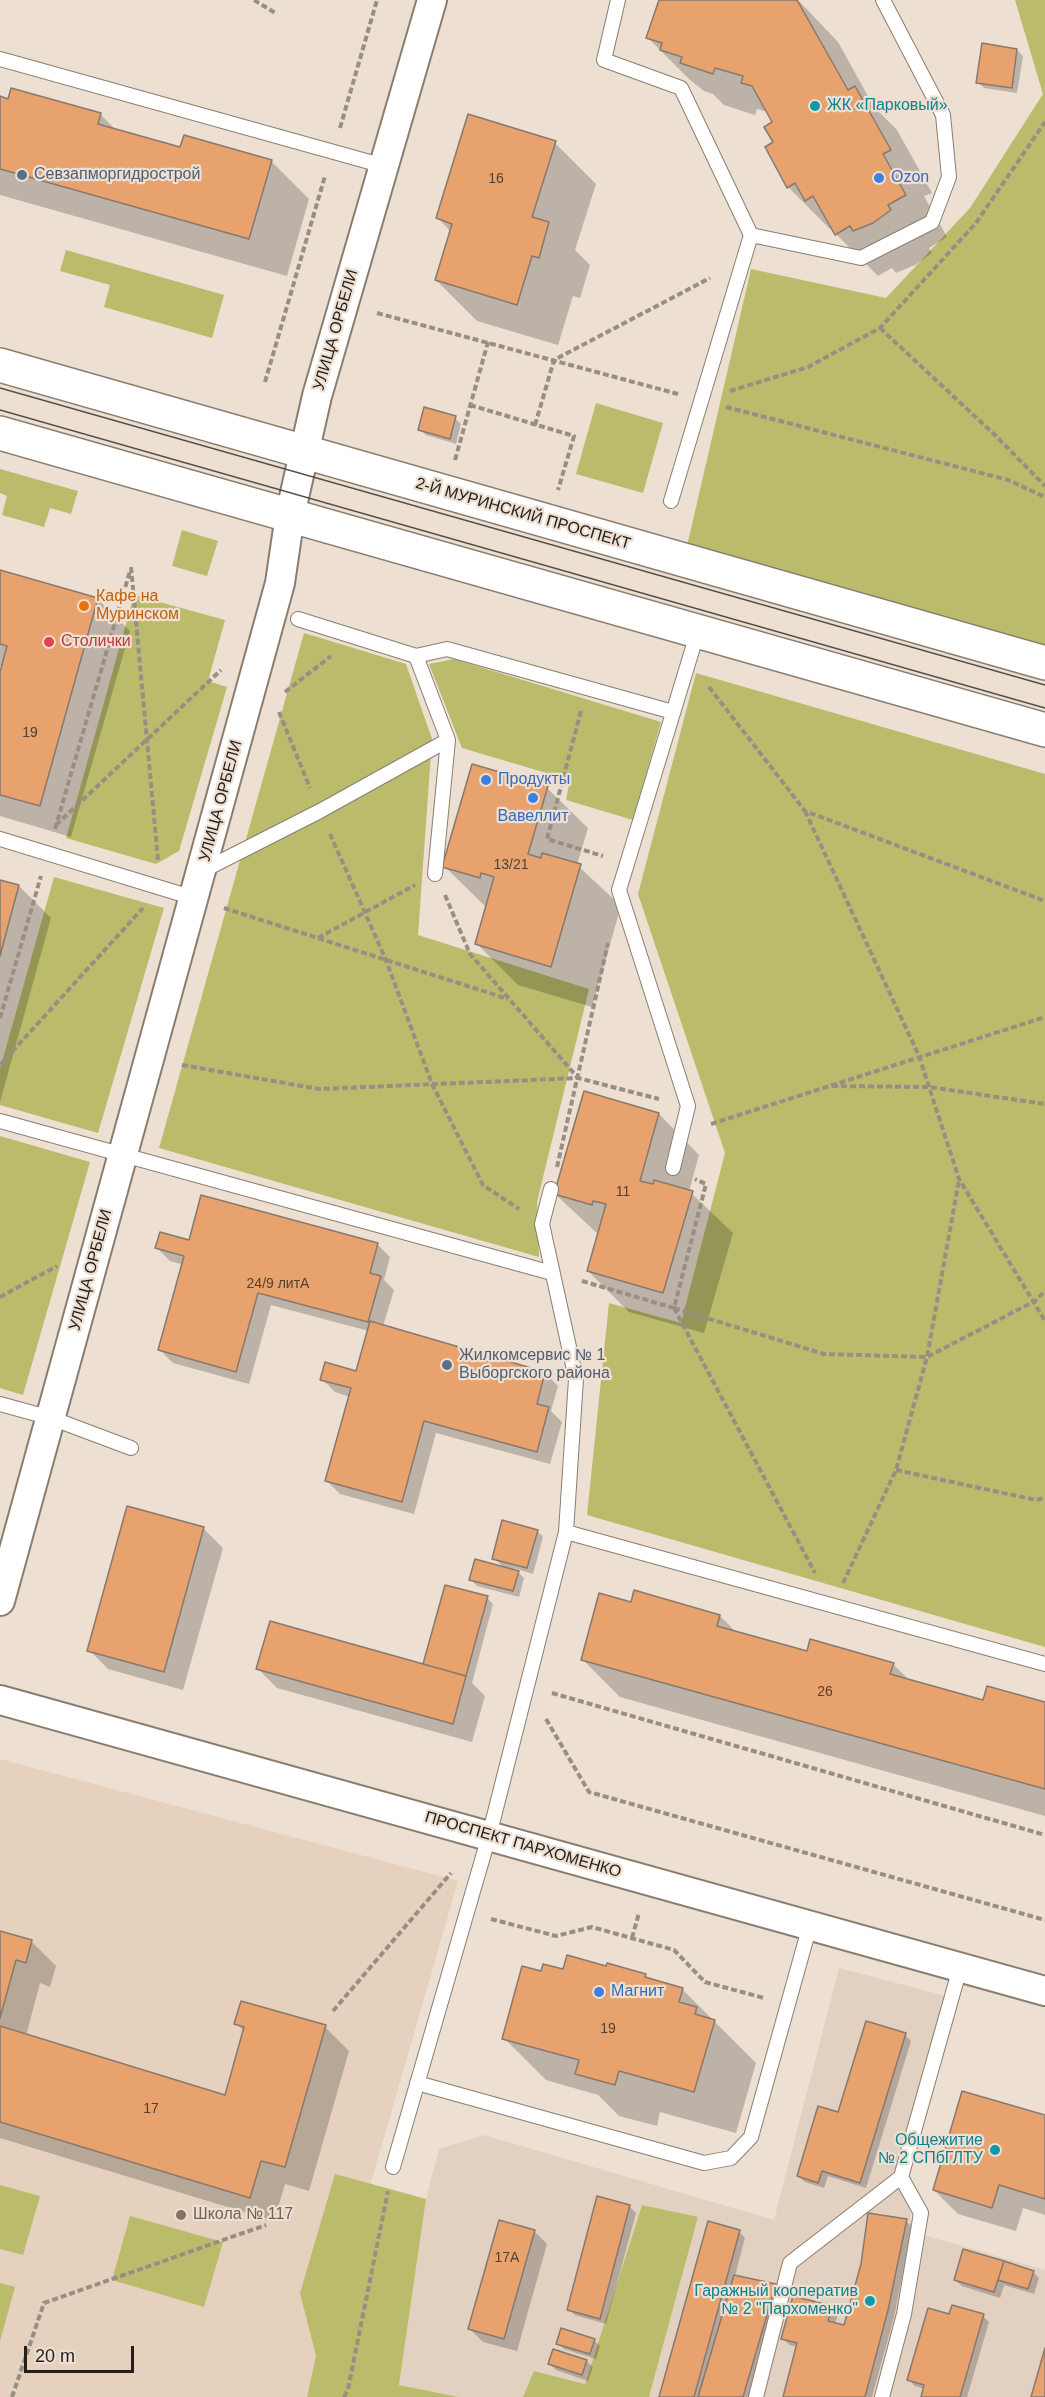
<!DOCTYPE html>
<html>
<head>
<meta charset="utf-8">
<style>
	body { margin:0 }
	#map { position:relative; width:1045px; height:2397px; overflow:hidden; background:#eddfd1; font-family:Helvetica,sans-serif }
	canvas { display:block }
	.scale { position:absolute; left:24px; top:2346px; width:110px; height:27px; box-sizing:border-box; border:3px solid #241f1a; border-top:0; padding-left:8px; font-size:18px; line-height:21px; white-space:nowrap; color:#241f1a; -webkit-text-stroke:4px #eddfd1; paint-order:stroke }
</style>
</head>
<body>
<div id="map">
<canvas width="1045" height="2397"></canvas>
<div class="scale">20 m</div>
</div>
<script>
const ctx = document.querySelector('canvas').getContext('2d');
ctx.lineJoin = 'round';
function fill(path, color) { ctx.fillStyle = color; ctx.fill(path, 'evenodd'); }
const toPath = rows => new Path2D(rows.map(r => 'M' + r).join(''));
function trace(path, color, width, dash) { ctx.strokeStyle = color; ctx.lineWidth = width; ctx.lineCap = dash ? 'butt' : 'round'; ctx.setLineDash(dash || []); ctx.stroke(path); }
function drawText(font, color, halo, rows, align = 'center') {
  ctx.font = font + ' Helvetica,sans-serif'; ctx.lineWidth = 4.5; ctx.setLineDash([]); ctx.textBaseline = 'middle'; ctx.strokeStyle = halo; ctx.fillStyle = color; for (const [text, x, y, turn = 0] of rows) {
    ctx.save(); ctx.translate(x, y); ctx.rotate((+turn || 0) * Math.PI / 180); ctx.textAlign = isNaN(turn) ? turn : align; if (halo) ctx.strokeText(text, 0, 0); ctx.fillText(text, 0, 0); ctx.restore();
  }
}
fill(toPath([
	[839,1968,957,1999,906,2189,913,2232,1045,2270,1045,2397,649,2397,698,2218,642,2205,585,2384,535,2371,523,2397,458,2397,399,2385,426,2199,439,2149,484,2135,774,2220]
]), '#e2d0c1');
fill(toPath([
	[0,1759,458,1881,309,2397,0,2397]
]), '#e5d1bd');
fill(toPath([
	[1015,0,1045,0,1045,649,687,546,751,269,886,298,970,208,1043,94],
	[66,250,224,295,212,338,104,307,110,285,60,271],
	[596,403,663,423,643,493,576,474],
	[0,469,78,491,71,514,50,508,44,527,2,515,7,496,0,493],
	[182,530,218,541,207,576,172,566],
	[134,595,225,620,208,681,227,687,179,851,156,864,66,838],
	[304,633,406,664,432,739,418,935,589,989,537,1202,539,1257,159,1148],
	[454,659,661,722,633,820,566,800,570,780,462,748,429,664],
	[696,673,1045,774,1045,1647,587,1515,609,1303,681,1323,725,1153,638,894],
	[54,877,164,908,98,1133,0,1105,0,1069],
	[0,1136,90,1162,23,1395,0,1388],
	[335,2174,426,2199,399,2385,458,2397,307,2397,316,2356,300,2293],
	[0,2185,40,2196,23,2255,0,2249],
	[642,2205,698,2217,649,2397,523,2397,534,2371,585,2384],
	[130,2216,223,2242,204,2307,112,2280],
	[0,2283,15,2287,0,2341]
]), '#babc6b');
fill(toPath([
	[660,0,798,0,838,42,874,107,897,130,932,193,924,196,947,237,929,248,932,253,915,265,896,273,892,268,878,276,836,234,833,227,830,229,788,187,774,123,768,112,757,109,755,115,724,105,713,94,704,91,690,80,648,38],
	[1017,50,1023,56,1017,93,984,88,978,82],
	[0,98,100,114,117,131,181,149,271,161,309,199,287,276,0,195],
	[555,143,596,184,575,250,590,265,580,298,573,296,558,345,477,321,436,280,451,232,438,218],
	[455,418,461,424,456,444,426,435,420,429],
	[0,572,98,599,130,631,71,837,0,816,0,677,3,667,0,666],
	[547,788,588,828,577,865,621,906,592,1007,518,985,477,944,487,908,444,866],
	[0,881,19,886,51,918,0,1102],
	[659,1114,699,1155,689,1191,733,1233,704,1333,629,1312,588,1271,599,1235,555,1194],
	[190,1242,377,1244,390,1257,384,1280,394,1290,383,1326,545,1373,558,1386,551,1411,562,1422,550,1464,436,1433,414,1514,340,1494,327,1481,350,1397,335,1392,322,1379,357,1373,369,1331,271,1305,249,1384,173,1363,160,1350,184,1265,170,1261,157,1248],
	[128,1508,204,1529,223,1548,183,1690,108,1669,89,1650],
	[537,1531,543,1537,533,1574,514,1568,524,1578,519,1597,477,1586,470,1579,504,1568,494,1558],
	[487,1598,493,1604,472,1683,485,1696,472,1742,277,1688,258,1669,424,1665],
	[632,1604,720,1616,737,1633,808,1653,893,1664,910,1681,984,1702,1045,1704,1045,1816,620,1697,582,1659],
	[0,1933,31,1941,56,1966,50,1987,40,1983,26,2036,226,2097,245,2032,236,2023,325,2027,349,2051,309,2191,285,2184,274,2221,0,2138],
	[564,1971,645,1975,651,1980,682,1989,756,2063,736,2133,660,2112,657,2126,619,2116,598,2095,546,2080,504,2038,542,1973],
	[905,2035,911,2041,866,2188,828,2176,824,2188,805,2182,798,2176,839,2114],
	[1045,2117,1045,2215,1023,2208,1016,2231,958,2214,934,2190],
	[630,2207,636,2213,606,2324,575,2315,568,2309],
	[906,2221,912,2227,894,2317,872,2397,784,2397,798,2347,789,2345,783,2338,831,2308,838,2314,835,2324,845,2327],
	[534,2231,547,2244,517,2351,483,2342,470,2329],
	[739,2232,745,2238,735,2276,775,2285,781,2291,751,2397,660,2397],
	[964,2250,1033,2272,1039,2278,1034,2294,1004,2285,1000,2298,962,2286,955,2280],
	[983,2316,989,2322,967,2397,923,2397,925,2389,915,2386,909,2380],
	[594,2340,600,2346,596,2359,564,2349,558,2343],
	[586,2361,593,2367,588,2381,556,2370,550,2364]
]), '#0003');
const building = toPath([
	[659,0,797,0,848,90,855,86,891,150,883,154,906,195,888,205,891,210,873,223,853,231,850,226,835,235,813,196,805,201,795,183,787,188,765,147,773,142,764,127,772,122,752,86,741,83,743,76,715,68,713,74,680,63,682,57,660,50,662,43,646,38,659,0],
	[982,43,1017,49,1012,88,976,83,982,43],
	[11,88,101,113,98,124,180,147,184,135,272,160,249,239,0,169,0,96,8,99,11,88],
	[468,114,556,141,532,217,549,222,539,258,532,256,517,305,435,280,452,224,436,218,468,114],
	[424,407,456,416,450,439,418,430,424,407],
	[0,570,98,598,40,806,0,795,0,672,7,646,0,644,0,570],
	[472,764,548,786,528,854,541,858,542,853,581,864,551,967,475,944,494,877,481,873,480,878,442,867,472,764],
	[0,880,19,885,0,956,0,880],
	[584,1091,659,1113,640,1181,653,1184,654,1180,693,1191,663,1293,587,1271,606,1204,593,1201,592,1205,554,1194,584,1091],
	[201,1195,378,1243,370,1273,381,1276,368,1322,258,1293,236,1372,158,1350,184,1256,155,1248,160,1232,189,1240,201,1195],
	[370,1321,545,1372,537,1404,549,1407,537,1452,424,1421,402,1502,325,1481,351,1388,320,1380,325,1362,356,1371,370,1321],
	[127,1506,204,1527,164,1672,87,1651,127,1506],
	[502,1520,538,1530,527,1568,492,1559,502,1520],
	[475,1559,519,1571,513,1591,469,1580,475,1559],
	[445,1585,488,1596,466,1676,423,1664,445,1585],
	[634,1590,720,1615,717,1626,807,1651,810,1639,894,1663,890,1674,983,1700,987,1686,1045,1702,1045,1789,581,1660,599,1593,631,1602,634,1590],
	[270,1621,466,1676,453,1724,256,1669,270,1621],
	[0,1931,32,1940,26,1963,16,1960,0,2018,0,1931],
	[567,1955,606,1966,607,1963,646,1974,645,1977,683,1988,679,2002,697,2007,695,2014,715,2020,694,2092,619,2071,615,2085,575,2074,579,2060,502,2039,522,1966,541,1971,543,1964,563,1969,567,1955],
	[241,2001,326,2025,285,2167,261,2161,250,2198,0,2122,0,2026,225,2095,244,2027,234,2024,241,2001],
	[866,2021,906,2033,860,2183,822,2171,818,2183,797,2176,818,2106,838,2112,866,2021],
	[962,2091,1045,2115,1045,2199,999,2185,992,2208,933,2190,962,2091],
	[597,2196,630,2205,600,2319,567,2310,597,2196],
	[868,2213,907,2219,888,2310,865,2397,783,2397,797,2343,781,2339,793,2296,832,2306,828,2321,844,2325,861,2264,868,2213],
	[499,2220,535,2230,504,2339,468,2329,499,2220],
	[708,2221,740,2230,694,2397,659,2397,708,2221],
	[963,2249,1004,2261,994,2292,954,2280,963,2249],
	[1004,2261,1034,2271,1028,2289,998,2280,1004,2261],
	[734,2275,776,2284,743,2397,698,2397,734,2275],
	[952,2305,984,2314,960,2397,921,2397,924,2385,907,2380,928,2308,949,2314,952,2305],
	[561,2328,595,2339,590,2354,556,2344,561,2328],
	[1045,2348,1045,2397,1031,2397,1045,2348],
	[553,2349,587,2360,582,2375,548,2364,553,2349]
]);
fill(building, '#e7a26d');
trace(building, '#88786d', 1.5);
const service = toPath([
	[618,0,604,60,681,88,751,235,861,258,932,222,949,177,943,115,883,0],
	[0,59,384,166],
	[671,501,751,235],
	[298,619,416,656,448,740,435,874],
	[416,656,447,649,673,712],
	[0,839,194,898],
	[204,870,320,811,448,740],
	[0,1121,552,1273],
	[673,1168,688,1106,619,890,698,631],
	[0,1404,51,1418,131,1448],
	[566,1532,1045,1664],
	[417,2083,704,2163,731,2158,751,2137,810,1925],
	[393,2167,489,1836,566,1532,576,1379,542,1224,551,1189],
	[756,2397,790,2263,901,2177],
	[882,2397,904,2314,921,2213,901,2177,960,1968]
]);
const minor = toPath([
	[0,1601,280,583,290,515,317,396,432,0],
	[0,1700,1045,1991]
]);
const secondary = toPath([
	[0,365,1045,663],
	[0,433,1045,730]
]);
trace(service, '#8a7d70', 16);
trace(minor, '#8a7d70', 32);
trace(secondary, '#8a7d70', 36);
trace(toPath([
	[254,0,277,14],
	[340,128,377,0],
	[377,313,678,394],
	[880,328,996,436,1045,486],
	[265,382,325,176],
	[730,391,808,367,880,328,976,223,1045,122],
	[470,405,574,436,558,490],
	[726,407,1008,480,1045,497],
	[535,425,554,360,710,278],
	[455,460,488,342],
	[131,567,158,860],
	[709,687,805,811,1045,901],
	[285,692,331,656],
	[581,711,547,839,603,856],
	[279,712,310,788],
	[805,811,919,1056,959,1179,1045,1321],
	[56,825,221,670],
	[55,829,130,571],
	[330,834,386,960,432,1084,483,1185,519,1209],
	[445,895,470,954,578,1078],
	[224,908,508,999],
	[318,938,415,885],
	[0,1018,41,876],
	[0,1065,143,908],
	[182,1065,319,1089,578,1078,659,1099],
	[832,1086,929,1087,1045,1104],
	[711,1124,1045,1017],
	[557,1167,608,943],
	[582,1281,674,1308,706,1184,695,1179],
	[0,1297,57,1266],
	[674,1308,824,1354,927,1357,1035,1301,1045,1291],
	[674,1308,815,1573],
	[896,1470,1036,1500,1045,1498],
	[843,1583,896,1470,927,1357,959,1180],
	[552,1693,1045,1835],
	[546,1719,589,1792,1045,1920],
	[491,1919,556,1936,592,1927,674,1950,705,1982,764,1998],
	[632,1938,639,1913],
	[333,2011,451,1873],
	[12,2397,44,2303,266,2225],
	[344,2397,348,2389,388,2191]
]), '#988e84', 4, [6, 3]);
trace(service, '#fff', 14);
trace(minor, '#fff', 28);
trace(secondary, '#fff', 33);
trace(toPath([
	[0,388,1045,685],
	[0,410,1045,708]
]), '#544d46', 1.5);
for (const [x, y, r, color] of [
	[815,106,6,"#0f9aa8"],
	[22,175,6,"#5c6f8a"],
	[879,178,6,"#3f7fe0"],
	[84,606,6,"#e8710a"],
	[49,642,6,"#e0444e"],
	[486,780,6,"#3f7fe0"],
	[533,798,6,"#3f7fe0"],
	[447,1365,6,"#5c6f8a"],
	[599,1992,6,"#3f7fe0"],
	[995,2150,6,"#0f9aa8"],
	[181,2215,6,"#8d6e63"],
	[870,2301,6,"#0f9aa8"]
]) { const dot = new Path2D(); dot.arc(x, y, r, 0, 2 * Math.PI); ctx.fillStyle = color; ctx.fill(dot); trace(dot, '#eddfd1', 2); }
drawText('14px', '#55402f', null, [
	["16",496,179],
	["19",30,733],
	["13/21",511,865],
	["11",623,1192],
	["24/9 литА",278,1284],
	["26",825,1692],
	["19",608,2029],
	["17",151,2109],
	["17А",507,2258]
]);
drawText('16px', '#0d838f', '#eddfd1', [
	["ЖК «Парковый»",827,106,"left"],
	["Общежитие",983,2141],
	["№ 2 СПбГЛТУ",983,2159],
	["Гаражный кооператив",858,2292],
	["№ 2 \"Пархоменко\"",858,2310]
], 'right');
drawText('16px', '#4e5e75', '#eddfd1', [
	["Севзапморгидрострой",34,175],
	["Жилкомсервис № 1",459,1356],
	["Выборгского района",459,1374]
], 'left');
drawText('16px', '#366cbe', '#eddfd1', [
	["Ozon",891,178],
	["Продукты",498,780],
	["Вавеллит",533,817,"center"],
	["Магнит",611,1992]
], 'left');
drawText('16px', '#241f1a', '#eddfd1', [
	["УЛИЦА ОРБЕЛИ",336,330,-74],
	["2-Й МУРИНСКИЙ ПРОСПЕКТ",523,514,16],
	["УЛИЦА ОРБЕЛИ",221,801,-75],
	["УЛИЦА ОРБЕЛИ",91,1270,-75],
	["ПРОСПЕКТ ПАРХОМЕНКО",523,1845,16]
]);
drawText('16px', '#c56008', '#eddfd1', [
	["Кафе на",96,597],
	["Муринском",96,615]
], 'left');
drawText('16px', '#be3a42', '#eddfd1', [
	["Столички",61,642]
], 'left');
drawText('16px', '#785e54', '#eddfd1', [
	["Школа № 117",193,2215]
], 'left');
</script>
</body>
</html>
